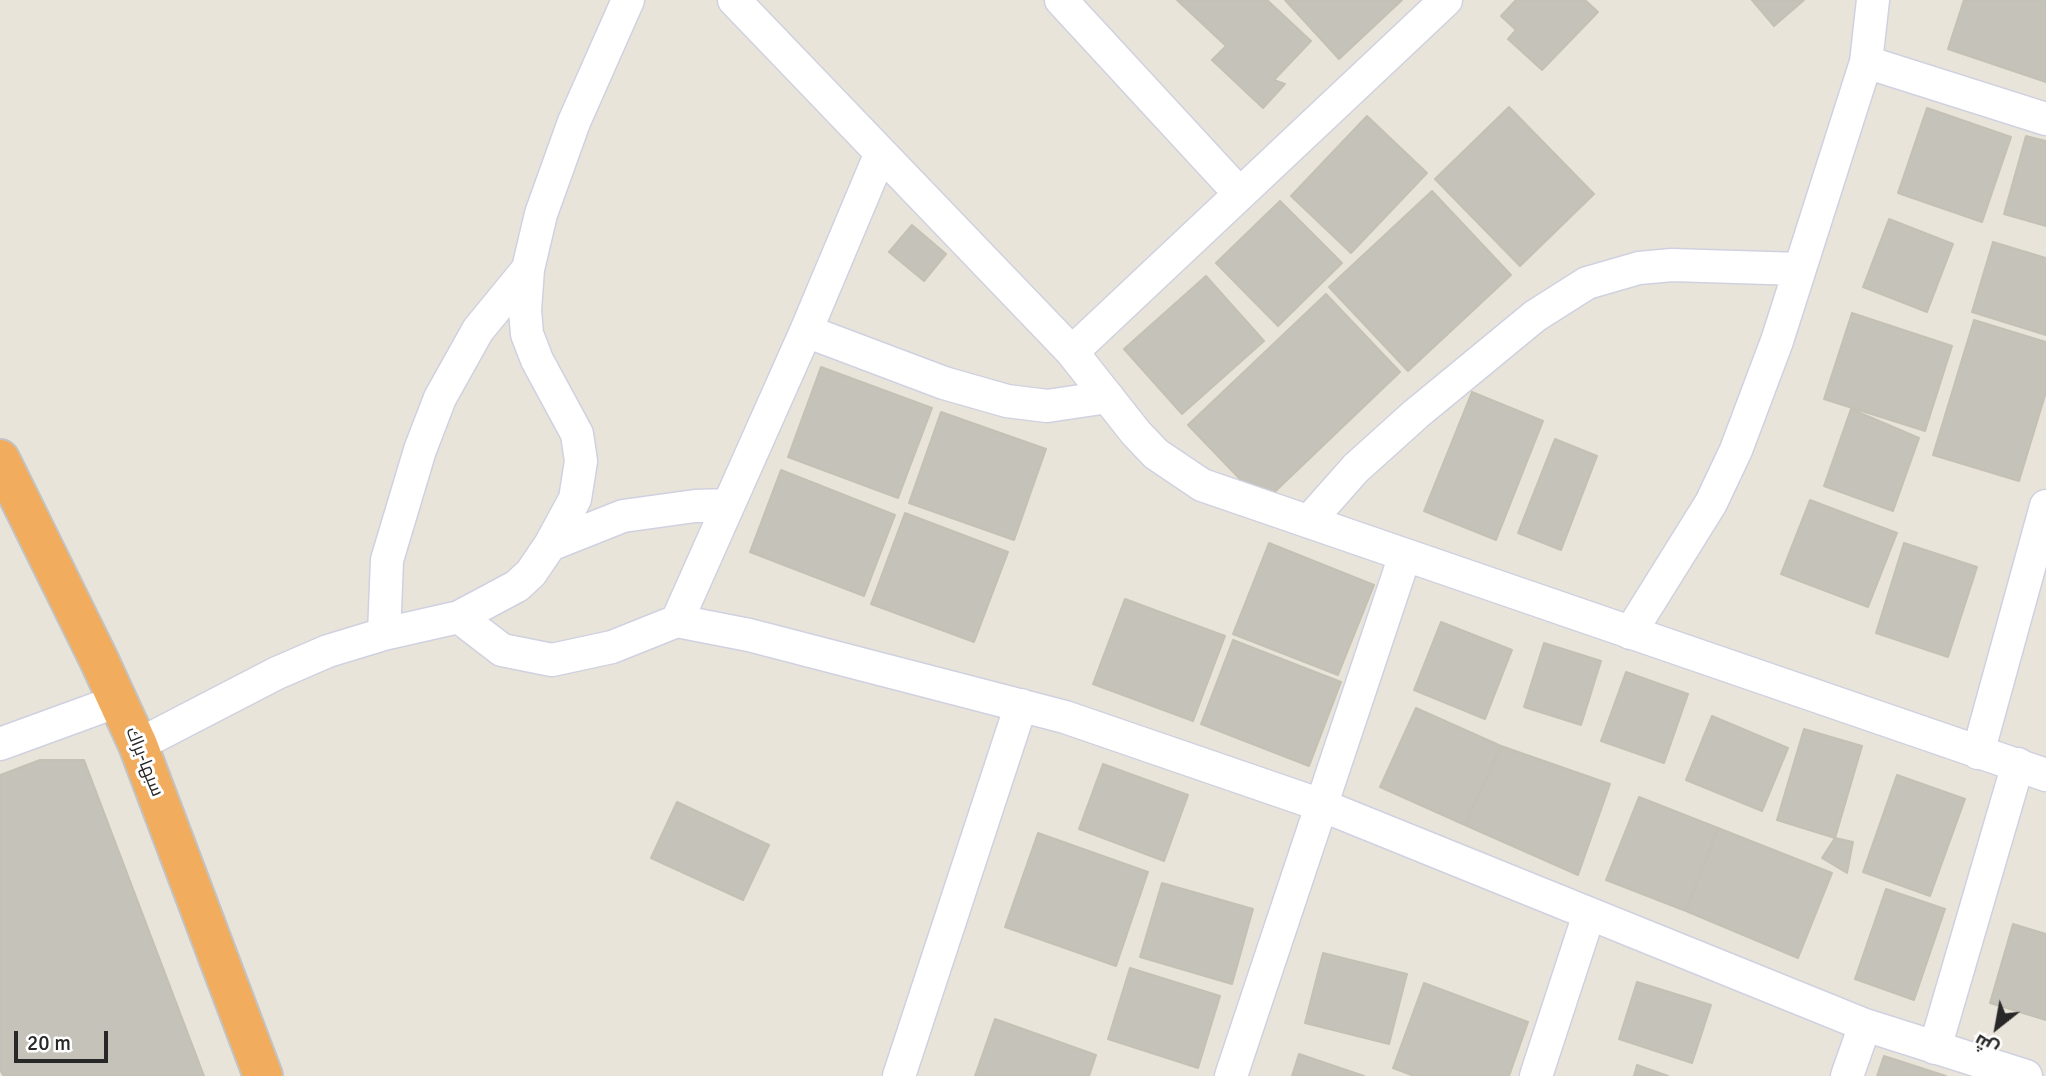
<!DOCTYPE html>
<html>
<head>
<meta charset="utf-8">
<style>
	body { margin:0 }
	#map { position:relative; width:2046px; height:1076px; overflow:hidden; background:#e9e4da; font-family:Signika,Cairo,sans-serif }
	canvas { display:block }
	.north { position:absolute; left:1962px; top:992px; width:70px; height:70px; -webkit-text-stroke:5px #fff; paint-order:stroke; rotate:211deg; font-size:19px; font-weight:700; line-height:28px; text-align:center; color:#282828 }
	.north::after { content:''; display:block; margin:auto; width:24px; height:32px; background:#282828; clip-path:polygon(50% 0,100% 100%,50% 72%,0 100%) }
	.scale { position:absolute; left:14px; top:1031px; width:94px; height:32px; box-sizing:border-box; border:4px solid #282828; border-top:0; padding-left:9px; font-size:21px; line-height:24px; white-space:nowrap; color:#282828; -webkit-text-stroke:5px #fff; paint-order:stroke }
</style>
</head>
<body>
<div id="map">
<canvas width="2046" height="1076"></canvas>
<div class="north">ش</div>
<div class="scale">20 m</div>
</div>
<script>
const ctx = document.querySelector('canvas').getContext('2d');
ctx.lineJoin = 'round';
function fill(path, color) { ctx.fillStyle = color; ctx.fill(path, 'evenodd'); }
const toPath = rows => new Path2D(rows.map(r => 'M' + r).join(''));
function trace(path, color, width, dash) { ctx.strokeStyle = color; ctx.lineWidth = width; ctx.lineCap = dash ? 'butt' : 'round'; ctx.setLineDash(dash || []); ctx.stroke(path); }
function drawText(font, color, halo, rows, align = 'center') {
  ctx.font = font + ' Signika,Cairo,sans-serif'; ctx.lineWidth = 6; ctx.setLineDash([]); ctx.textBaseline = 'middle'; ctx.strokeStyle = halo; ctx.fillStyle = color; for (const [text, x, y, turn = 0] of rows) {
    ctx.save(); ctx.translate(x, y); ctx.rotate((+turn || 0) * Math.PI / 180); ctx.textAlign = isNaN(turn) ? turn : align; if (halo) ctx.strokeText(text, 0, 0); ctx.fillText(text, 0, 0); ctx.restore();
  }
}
const building = toPath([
	[1177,0,1267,0,1311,41,1274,80,1285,84,1263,108,1212,60,1226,46,1177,0],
	[1285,0,1402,0,1339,59,1285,0],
	[1516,0,1585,0,1598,12,1542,70,1508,39,1516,30,1501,16,1516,0],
	[1752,0,1804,0,1774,26,1752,0],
	[1964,0,2046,0,2046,82,1948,49,1964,0],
	[1509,107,1594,194,1520,266,1435,179,1509,107],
	[1927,108,2011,137,1982,222,1898,193,1927,108],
	[1367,116,1427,173,1351,253,1291,196,1367,116],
	[2026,136,2046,141,2046,226,2004,214,2026,136],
	[1432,191,1511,275,1408,371,1329,287,1432,191],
	[1280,201,1342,263,1278,326,1216,263,1280,201],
	[1889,219,1953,244,1927,312,1863,287,1889,219],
	[912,225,946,254,924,281,889,252,912,225],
	[1993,242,2046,258,2046,335,1972,312,1993,242],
	[1206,276,1264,341,1182,414,1124,349,1206,276],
	[1326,294,1400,372,1263,503,1188,425,1326,294],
	[1852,313,1952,346,1925,431,1824,399,1852,313],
	[1974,320,2046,342,2046,392,2019,481,1933,455,1974,320],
	[821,367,932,408,898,498,788,457,821,367],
	[1472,392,1543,421,1496,540,1424,511,1472,392],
	[1851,409,1919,438,1893,511,1824,486,1851,409],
	[941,412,1046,449,1014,540,909,503,941,412],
	[1555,439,1597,456,1561,550,1518,533,1555,439],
	[781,470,895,515,864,596,750,552,781,470],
	[1810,500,1897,533,1868,607,1781,574,1810,500],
	[905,513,1008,552,974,642,871,604,905,513],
	[1269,543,1374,585,1338,675,1233,634,1269,543],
	[1904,543,1977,567,1948,657,1876,633,1904,543],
	[1125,599,1225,636,1193,721,1093,684,1125,599],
	[1441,622,1512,650,1485,719,1414,690,1441,622],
	[1233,640,1341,682,1309,766,1201,724,1233,640],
	[1544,643,1601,661,1581,725,1524,707,1544,643],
	[1626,672,1688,694,1664,763,1601,741,1626,672],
	[1416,708,1501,746,1465,825,1380,787,1416,708],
	[1712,716,1788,748,1762,811,1686,780,1712,716],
	[1804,729,1862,746,1835,838,1777,820,1804,729],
	[1501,746,1610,784,1578,875,1465,825,1501,746],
	[40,760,84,760,204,1076,4,1076,0,1070,0,775,40,760],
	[1103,764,1188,795,1164,861,1079,829,1103,764],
	[1897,775,1965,799,1930,896,1863,872,1897,775],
	[1639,797,1718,828,1686,911,1606,880,1639,797],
	[677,802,769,845,743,900,651,858,677,802],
	[1718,828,1832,873,1798,958,1686,911,1718,828],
	[1038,833,1148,872,1116,966,1005,927,1038,833],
	[1835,838,1853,842,1847,873,1822,858,1835,838],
	[1162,883,1253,909,1232,984,1140,957,1162,883],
	[1886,889,1945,909,1914,1000,1855,979,1886,889],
	[2013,924,2046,934,2046,1020,1990,1003,2013,924],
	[1323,953,1407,974,1389,1044,1305,1023,1323,953],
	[1130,968,1220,996,1198,1068,1108,1039,1130,968],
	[1637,982,1711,1005,1692,1063,1619,1039,1637,982],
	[1424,983,1528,1022,1509,1076,1414,1076,1393,1068,1424,983],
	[995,1019,1096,1055,1089,1076,975,1076,995,1019],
	[1299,1054,1364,1076,1292,1076,1299,1054],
	[1884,1056,1946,1076,1877,1076,1884,1056],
	[1637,1065,1668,1076,1634,1076,1637,1065]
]);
fill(building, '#c5c2b9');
trace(building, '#c4c0b4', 2);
const minor = toPath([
	[734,0,1072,352,1136,433,1156,454,1202,485,2046,775],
	[1061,0,1240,194],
	[1873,0,1866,62,2046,119],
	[806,331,944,383,1007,401,1047,406,1108,397],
	[1072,352,1446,0],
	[1309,521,1356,468,1416,414,1535,316,1587,283,1639,268,1672,265,1800,269],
	[550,545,623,516,695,506,728,505],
	[459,617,502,650,552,660,612,647,677,621,749,635,1065,717,1321,805,1865,1025],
	[677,621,806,331,880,155],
	[1630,633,1711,503,1736,450,1777,341,1866,62],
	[384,634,387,560,420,450,440,398,478,330,528,269],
	[0,744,118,701],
	[138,745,277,673,328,651,384,634,459,617,517,586,531,573,550,545,575,499,581,461,577,434,537,360,527,334,525,310,528,269,541,214,574,122,628,0],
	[1978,753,2046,506],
	[1935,1048,2018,764],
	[899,1076,1021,705],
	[1231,1076,1405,555],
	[1536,1076,1589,914],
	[1847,1076,1865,1025,2026,1076]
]);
const highway = toPath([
	[0,459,99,660,138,745,263,1076]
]);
trace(minor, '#d0d1e0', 35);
trace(highway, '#c3c3c3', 42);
trace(minor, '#fff', 32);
trace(highway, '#f1ad5d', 38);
drawText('18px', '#282828', '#fff', [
	["سبها-براك",144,762,68]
]);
</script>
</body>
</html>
